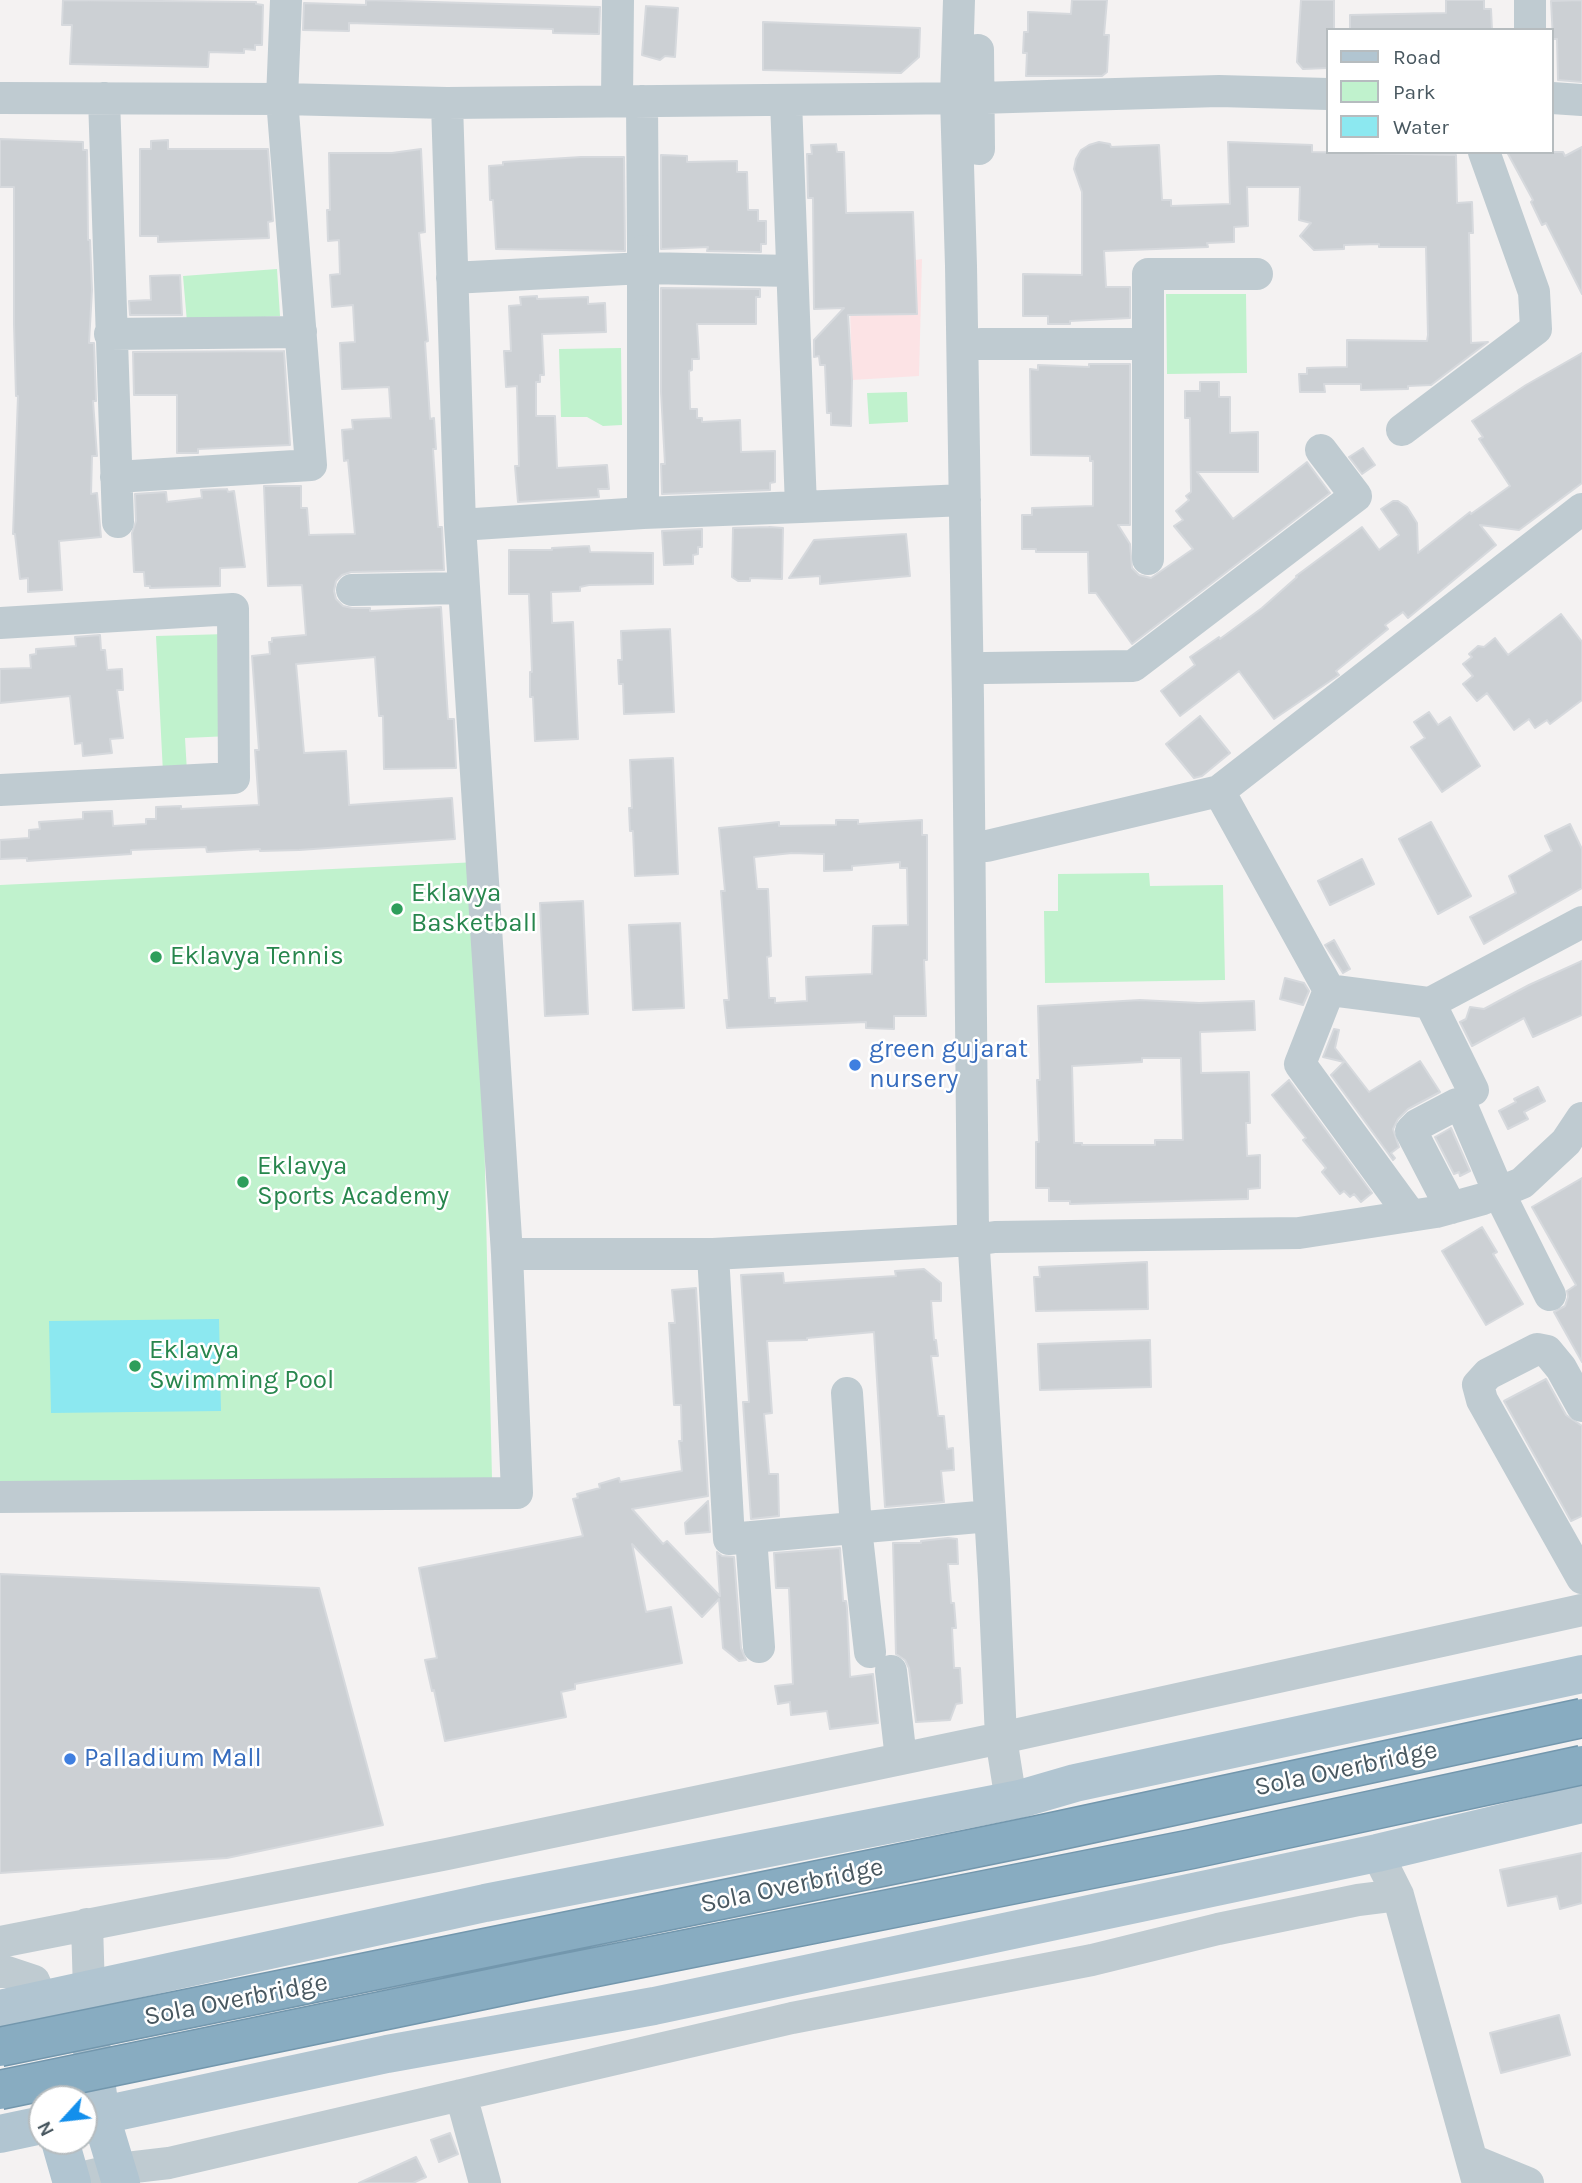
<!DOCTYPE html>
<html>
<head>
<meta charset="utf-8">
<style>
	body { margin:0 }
	#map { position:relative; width:1582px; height:2183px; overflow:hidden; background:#f4f2f2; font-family:Karla,sans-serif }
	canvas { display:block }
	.legend { position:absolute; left:1326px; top:28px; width:228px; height:126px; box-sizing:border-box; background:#fff; border:2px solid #b6bcbf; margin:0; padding:9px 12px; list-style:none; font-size:21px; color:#495860 }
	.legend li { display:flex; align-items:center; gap:14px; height:35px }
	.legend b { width:35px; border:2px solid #b6bcbf }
	.north { position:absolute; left:28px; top:2085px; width:70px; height:70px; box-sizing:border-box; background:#fff; border:2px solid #b6bcbf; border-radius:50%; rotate:243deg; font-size:19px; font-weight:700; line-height:28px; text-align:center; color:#495860 }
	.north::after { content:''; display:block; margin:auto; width:24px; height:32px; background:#138fec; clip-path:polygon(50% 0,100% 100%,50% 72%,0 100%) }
</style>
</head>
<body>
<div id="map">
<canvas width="1582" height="2183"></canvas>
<ul class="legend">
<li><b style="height:9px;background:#b1c5d1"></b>Road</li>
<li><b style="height:19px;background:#c0f2cd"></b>Park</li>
<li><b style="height:19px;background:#8ce8f0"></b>Water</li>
</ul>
<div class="north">N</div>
</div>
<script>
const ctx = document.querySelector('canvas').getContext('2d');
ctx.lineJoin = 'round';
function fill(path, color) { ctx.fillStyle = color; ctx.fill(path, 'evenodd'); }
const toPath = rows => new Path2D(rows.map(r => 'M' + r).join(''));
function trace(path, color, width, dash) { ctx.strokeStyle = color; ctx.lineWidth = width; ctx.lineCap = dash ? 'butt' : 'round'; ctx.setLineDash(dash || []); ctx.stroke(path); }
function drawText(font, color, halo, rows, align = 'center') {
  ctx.font = font + ' Karla,sans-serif'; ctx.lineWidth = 5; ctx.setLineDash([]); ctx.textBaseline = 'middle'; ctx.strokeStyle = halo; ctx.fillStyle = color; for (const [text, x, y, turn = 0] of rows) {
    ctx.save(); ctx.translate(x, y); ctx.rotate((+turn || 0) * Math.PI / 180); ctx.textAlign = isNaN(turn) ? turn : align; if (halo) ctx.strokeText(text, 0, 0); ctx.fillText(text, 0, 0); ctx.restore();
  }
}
fill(toPath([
	[922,259,919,376,852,380,849,270]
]), '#fce3e5');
fill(toPath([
	[277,269,280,316,187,322,183,276],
	[1166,294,1246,294,1247,373,1167,374],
	[621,348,622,425,603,426,587,417,561,417,559,349],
	[907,392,908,422,869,424,867,393],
	[227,634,231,736,185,738,187,772,163,773,156,636],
	[478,862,492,1479,0,1490,0,885],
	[1149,873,1150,886,1223,885,1225,980,1045,983,1044,911,1058,911,1058,874]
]), '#c0f2cd');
fill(toPath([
	[219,1319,221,1411,51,1413,49,1321]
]), '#8ce8f0');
const building = toPath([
	[63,0,256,2,256,4,263,5,262,45,255,45,255,50,244,49,244,53,209,52,208,67,70,64,72,25,62,25,63,0],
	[366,0,600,7,599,34,553,33,553,29,349,23,349,31,303,30,304,3,366,5,366,0],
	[1072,0,1107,0,1104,35,1109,35,1107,72,1102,76,1026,76,1027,53,1023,53,1024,32,1028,32,1028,12,1071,14,1072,0],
	[1301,0,1334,0,1334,30,1328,30,1328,68,1303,69,1297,62,1301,0],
	[1446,0,1484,0,1484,9,1491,9,1492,30,1350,30,1350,15,1446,13,1446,0],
	[1582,0,1582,82,1558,80,1557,39,1553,39,1551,1,1582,0],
	[646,6,678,8,675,57,665,56,660,60,642,55,646,6],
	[763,22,920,28,919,57,901,73,763,70,763,22],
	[0,139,83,142,83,150,87,150,88,240,90,240,92,290,89,343,94,343,96,401,93,401,97,456,92,456,91,494,97,493,101,537,59,541,62,590,28,592,28,578,20,579,15,534,13,534,18,396,16,396,14,324,14,187,0,187,0,139],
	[168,140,168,149,268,149,273,221,268,222,269,238,158,242,158,236,140,236,140,149,151,149,151,141,168,140],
	[1099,142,1110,144,1111,147,1159,145,1162,200,1171,200,1171,206,1230,204,1228,142,1312,145,1312,152,1456,155,1457,203,1472,202,1473,233,1469,233,1471,343,1488,342,1431,385,1408,386,1408,389,1361,390,1361,384,1324,384,1325,392,1300,392,1299,374,1307,374,1307,368,1347,367,1347,340,1427,341,1428,335,1426,247,1379,247,1379,244,1344,245,1344,249,1314,250,1300,236,1311,223,1299,220,1300,187,1247,187,1248,226,1234,227,1234,242,1207,243,1208,247,1104,251,1106,287,1130,287,1130,318,1070,321,1070,324,1048,324,1048,316,1023,316,1023,274,1082,275,1082,192,1074,169,1076,159,1081,150,1089,145,1099,142],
	[836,144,837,152,844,152,846,213,913,212,917,314,848,315,852,380,851,426,831,425,831,413,827,413,825,365,820,365,819,356,814,357,814,340,844,308,814,309,813,198,808,198,807,154,812,154,811,145,836,144],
	[1582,147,1582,294,1546,223,1542,225,1531,202,1533,200,1507,152,1563,152,1565,156,1582,147],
	[421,149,425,232,419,233,428,341,425,342,430,419,434,418,436,449,433,449,438,527,442,527,444,570,351,572,342,575,336,581,334,591,336,599,343,606,352,608,370,608,370,611,441,607,448,719,454,719,456,768,384,769,383,716,379,716,375,657,296,664,304,753,346,751,349,805,452,798,455,839,299,850,260,851,260,849,207,852,206,847,131,850,131,854,27,861,27,858,0,859,0,840,29,838,29,830,40,829,39,822,83,819,83,812,112,811,113,826,146,824,146,819,156,819,156,807,181,806,181,809,259,805,255,750,259,750,252,656,270,654,269,642,272,642,272,638,306,635,302,585,268,586,264,486,301,486,301,508,307,508,309,535,355,534,348,460,344,461,342,430,353,429,352,420,391,418,389,387,342,389,340,343,355,342,353,305,332,307,330,275,340,274,339,240,328,241,327,210,330,210,329,153,392,153,421,149],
	[661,155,687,156,687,162,737,161,737,172,747,172,748,210,758,210,758,221,766,221,766,244,761,244,761,252,707,251,708,247,661,249,661,155],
	[581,157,624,157,625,251,496,249,493,200,490,200,489,166,503,165,503,162,581,157],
	[180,275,182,315,130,315,129,301,151,300,150,276,180,275],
	[661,288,760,289,760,297,756,297,756,324,697,324,699,359,692,359,692,370,689,371,690,409,697,409,697,418,702,418,702,422,740,420,741,452,775,451,775,482,770,483,770,490,662,494,661,464,665,464,661,392,661,288],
	[537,296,537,299,588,297,588,304,605,303,606,332,542,334,544,375,540,375,540,382,536,382,536,416,555,416,557,468,607,465,609,489,598,489,599,497,518,502,515,466,519,466,517,386,506,387,504,351,511,351,509,306,521,305,520,297,537,296],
	[284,351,290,445,198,449,198,453,177,453,177,395,134,395,133,352,284,351],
	[1582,353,1582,483,1519,530,1480,525,1496,545,1408,618,1403,612,1385,625,1388,629,1336,671,1339,675,1274,719,1239,671,1180,716,1161,691,1195,665,1190,657,1219,637,1220,639,1262,608,1297,577,1296,576,1362,527,1379,550,1399,535,1381,509,1393,501,1398,501,1407,507,1417,523,1418,553,1470,512,1471,514,1510,486,1479,439,1483,437,1472,421,1526,385,1582,353],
	[1089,364,1130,364,1130,525,1118,525,1130,544,1132,568,1139,575,1151,578,1193,549,1174,526,1183,520,1176,511,1189,500,1186,496,1191,492,1190,418,1185,418,1185,391,1200,391,1200,382,1219,382,1219,397,1230,397,1230,433,1258,432,1258,472,1197,472,1233,519,1307,462,1330,493,1132,644,1096,593,1089,593,1088,552,1036,552,1036,549,1022,549,1022,515,1032,515,1032,508,1093,506,1093,461,1090,461,1090,456,1031,455,1030,369,1038,370,1038,365,1089,367,1089,364],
	[1363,448,1375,465,1362,474,1349,457,1363,448],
	[227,489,228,492,234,491,245,567,220,568,220,586,150,588,150,586,145,586,144,572,134,572,132,533,136,521,135,494,166,492,167,502,202,498,201,490,227,489],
	[769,527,783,528,782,579,750,578,750,581,738,581,732,577,733,528,769,527],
	[702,529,702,547,698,547,698,554,693,555,693,564,664,565,662,531,702,529],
	[906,534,910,576,820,584,820,576,789,578,814,540,906,534],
	[589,546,590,552,653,553,653,584,589,585,580,587,580,591,551,592,552,623,573,622,578,739,535,741,533,697,530,697,530,672,532,672,529,594,509,594,509,550,552,550,552,548,589,546],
	[1561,614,1582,642,1582,700,1550,724,1547,720,1535,728,1529,719,1514,730,1487,693,1477,701,1463,684,1473,676,1463,664,1472,657,1469,654,1478,646,1484,647,1495,638,1508,655,1561,614],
	[670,629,674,712,624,714,623,684,619,684,618,660,622,660,621,631,670,629],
	[100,635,101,650,105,650,107,670,122,669,123,690,117,690,123,738,110,739,112,753,83,756,82,743,75,744,70,696,0,703,0,669,31,668,30,655,36,654,36,649,76,646,75,637,100,635],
	[1429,712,1438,725,1450,717,1480,766,1442,792,1411,747,1425,738,1414,722,1429,712],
	[1200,716,1230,753,1202,776,1194,778,1166,744,1200,716],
	[673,758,678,874,635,876,633,831,630,831,629,808,632,808,630,760,673,758],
	[836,820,858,820,858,824,922,820,922,835,927,835,927,960,924,960,926,1016,894,1016,894,1029,866,1028,866,1022,727,1028,724,1000,729,1000,721,891,725,891,719,828,779,822,779,826,836,825,836,820],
	[792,853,824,854,824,871,852,870,852,866,900,862,900,868,907,868,908,925,873,926,872,974,806,977,807,1001,775,1003,775,998,769,998,767,957,771,956,768,889,757,889,754,857,792,853],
	[1431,822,1471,896,1438,914,1399,839,1431,822],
	[1570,824,1582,849,1582,888,1484,944,1470,917,1516,893,1509,876,1552,851,1545,836,1570,824],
	[1362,859,1374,884,1330,905,1318,881,1362,859],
	[583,901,588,1014,545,1016,540,903,583,901],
	[680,923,684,1008,633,1010,629,925,680,923],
	[1334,940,1350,969,1343,973,1325,945,1334,940],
	[1582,961,1582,1015,1533,1037,1524,1018,1472,1046,1460,1022,1466,1019,1470,1007,1484,1009,1529,985,1582,961],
	[1285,978,1304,983,1309,991,1303,1005,1280,999,1285,978],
	[1140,1000,1199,1003,1254,1001,1255,1030,1200,1032,1201,1073,1249,1072,1250,1123,1246,1123,1247,1156,1260,1155,1260,1188,1248,1189,1248,1199,1070,1204,1070,1201,1049,1201,1049,1188,1036,1188,1036,1142,1039,1142,1037,1080,1040,1080,1038,1006,1140,1000],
	[1142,1058,1181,1058,1183,1140,1155,1140,1155,1145,1082,1145,1082,1143,1074,1143,1072,1066,1142,1062,1142,1058],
	[1334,1029,1339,1030,1335,1048,1369,1092,1420,1061,1440,1092,1408,1109,1398,1119,1393,1129,1399,1147,1391,1153,1395,1158,1393,1160,1331,1075,1344,1062,1323,1057,1334,1029],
	[1289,1080,1372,1193,1361,1202,1354,1194,1350,1197,1344,1191,1340,1194,1322,1172,1326,1168,1303,1140,1306,1138,1272,1095,1289,1080],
	[1538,1087,1545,1101,1524,1112,1528,1119,1508,1129,1499,1111,1516,1102,1514,1099,1538,1087],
	[1451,1128,1470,1171,1460,1176,1459,1172,1454,1174,1435,1137,1451,1128],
	[1582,1178,1582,1362,1554,1312,1565,1306,1568,1297,1567,1291,1576,1285,1532,1207,1582,1178],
	[1482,1227,1497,1252,1493,1254,1523,1304,1486,1325,1442,1251,1482,1227],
	[1147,1262,1148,1309,1036,1311,1034,1277,1040,1277,1039,1267,1147,1262],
	[924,1269,941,1283,941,1301,931,1301,934,1340,936,1340,938,1356,931,1356,938,1416,944,1416,947,1449,953,1448,954,1470,941,1471,944,1502,885,1507,874,1332,807,1338,807,1340,767,1341,772,1413,764,1414,769,1474,778,1474,779,1516,751,1519,743,1402,749,1402,741,1275,783,1273,784,1283,896,1276,895,1271,924,1269],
	[696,1288,708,1496,632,1509,663,1544,667,1541,720,1596,717,1552,722,1556,734,1557,741,1648,746,1660,739,1661,723,1648,719,1599,702,1617,632,1544,646,1612,671,1607,682,1663,575,1684,575,1689,561,1692,566,1717,445,1741,434,1690,432,1691,425,1660,437,1658,419,1568,583,1536,573,1499,578,1498,577,1494,600,1488,599,1484,619,1478,620,1482,682,1471,679,1441,682,1441,681,1405,674,1405,669,1323,675,1323,672,1290,696,1288],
	[1150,1340,1151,1387,1040,1390,1038,1344,1150,1340],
	[1546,1379,1566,1415,1582,1426,1582,1516,1571,1521,1504,1401,1546,1379],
	[708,1501,710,1532,686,1534,685,1523,708,1501],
	[948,1538,957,1539,958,1564,948,1564,951,1603,954,1603,956,1628,952,1628,954,1668,960,1668,962,1703,956,1704,950,1720,916,1722,909,1668,905,1660,896,1654,893,1543,921,1543,921,1541,948,1538],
	[840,1548,843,1601,846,1601,847,1608,850,1677,873,1674,878,1723,830,1729,827,1711,791,1715,790,1702,778,1704,775,1686,793,1684,789,1588,776,1588,774,1553,840,1548],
	[0,1574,319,1588,383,1825,227,1858,0,1873,0,1574],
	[1582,1853,1582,1903,1560,1909,1557,1896,1508,1906,1500,1870,1582,1853],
	[1559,2015,1570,2055,1501,2073,1490,2033,1559,2015],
	[450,2133,458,2154,439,2162,431,2140,450,2133],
	[416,2157,426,2177,413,2183,359,2183,416,2157]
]);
fill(building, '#ccd0d4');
trace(building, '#d6d9dd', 2);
trace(toPath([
	[959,0,956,98,961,266,968,699,973,1233,994,1579,1001,1738,1011,1801],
	[1530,0,1530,30],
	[978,50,979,149],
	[0,98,282,99,447,103,978,98,1219,91,1328,94],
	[104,98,118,522],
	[1552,98,1582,100],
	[617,100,618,0],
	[786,100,801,507,965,500],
	[642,101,643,251],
	[447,103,460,525,643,513,643,285],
	[452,278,644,268,792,271],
	[110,334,301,332],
	[981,344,1148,344,1148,274,1257,274],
	[1148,344,1148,559],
	[1402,430,1536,329,1534,292,1484,152],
	[116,477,311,465,282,99,286,0],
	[643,513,801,507],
	[460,525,507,1254],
	[352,590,464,588],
	[0,623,233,609,234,778,0,790],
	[985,668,1133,666,1356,496,1321,450],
	[1219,791,1582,509],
	[987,846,1219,791,1329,990,1300,1064,1411,1216],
	[1329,990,1430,1003,1582,922],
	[1430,1003,1473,1090],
	[1451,1208,1411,1131,1417,1125,1457,1104,1464,1111,1499,1193,1550,1295],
	[713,1254,729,1539,990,1516],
	[847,1393,856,1528,870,1652],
	[1582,1406,1561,1368,1547,1351,1537,1349,1488,1374,1478,1385,1482,1400,1582,1578],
	[0,1497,517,1493,507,1254,713,1254,974,1240,995,1237,1299,1233,1436,1212,1483,1199,1522,1183,1566,1142,1582,1118],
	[751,1537,759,1647],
	[891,1671,901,1759],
	[1377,1853,1398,1895,1478,2183],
	[87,1924,89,1991],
	[0,1942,447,1854,1001,1738,1582,1610],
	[0,1972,7,1972,34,1981,42,2000],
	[461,2095,485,2183],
	[1472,2160,1528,2183],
	[71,2180,118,2169,169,2163,792,2018,1092,1960,1218,1929,1358,1900,1398,1895]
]), '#bfcbd1', 32);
trace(toPath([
	[89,1997,89,2029,101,2117,121,2183],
	[0,2009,485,1903,1020,1799,1075,1783,1582,1674],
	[84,2119,387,2054,654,2006,1377,1853,1582,1804],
	[0,2134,42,2125],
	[60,2141,72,2183]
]), '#b1c5d1', 38);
const highwayBridge = toPath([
	[0,2047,1029,1837,1582,1718],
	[0,2090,551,1976,1192,1849,1582,1765]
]);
trace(highwayBridge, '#7397ad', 41, []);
trace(toPath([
	[643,251,643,285]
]), '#bfcbd1', 32);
trace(highwayBridge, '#88acc1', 38);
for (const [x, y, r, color] of [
	[397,909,7,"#2e9e5b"],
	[156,957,7,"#2e9e5b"],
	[855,1065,7,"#3f7fe0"],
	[243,1182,7,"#2e9e5b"],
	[135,1366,7,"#2e9e5b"],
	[70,1759,7,"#3f7fe0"]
]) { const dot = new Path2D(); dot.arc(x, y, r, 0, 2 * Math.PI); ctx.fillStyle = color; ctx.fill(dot); trace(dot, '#fff', 2.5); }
drawText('26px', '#27864d', '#fff', [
	["Eklavya",411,894],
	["Basketball",411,924],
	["Eklavya Tennis",170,957],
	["Eklavya",257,1167],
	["Sports Academy",257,1197],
	["Eklavya",149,1351],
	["Swimming Pool",149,1381]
], 'left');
drawText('26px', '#366cbe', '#fff', [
	["green gujarat",869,1050],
	["nursery",869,1080],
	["Palladium Mall",84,1759]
], 'left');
drawText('26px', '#495860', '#fff', [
	["Sola Overbridge",1346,1769,-12],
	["Sola Overbridge",792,1886,-12],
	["Sola Overbridge",236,2000,-11]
]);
</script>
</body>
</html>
